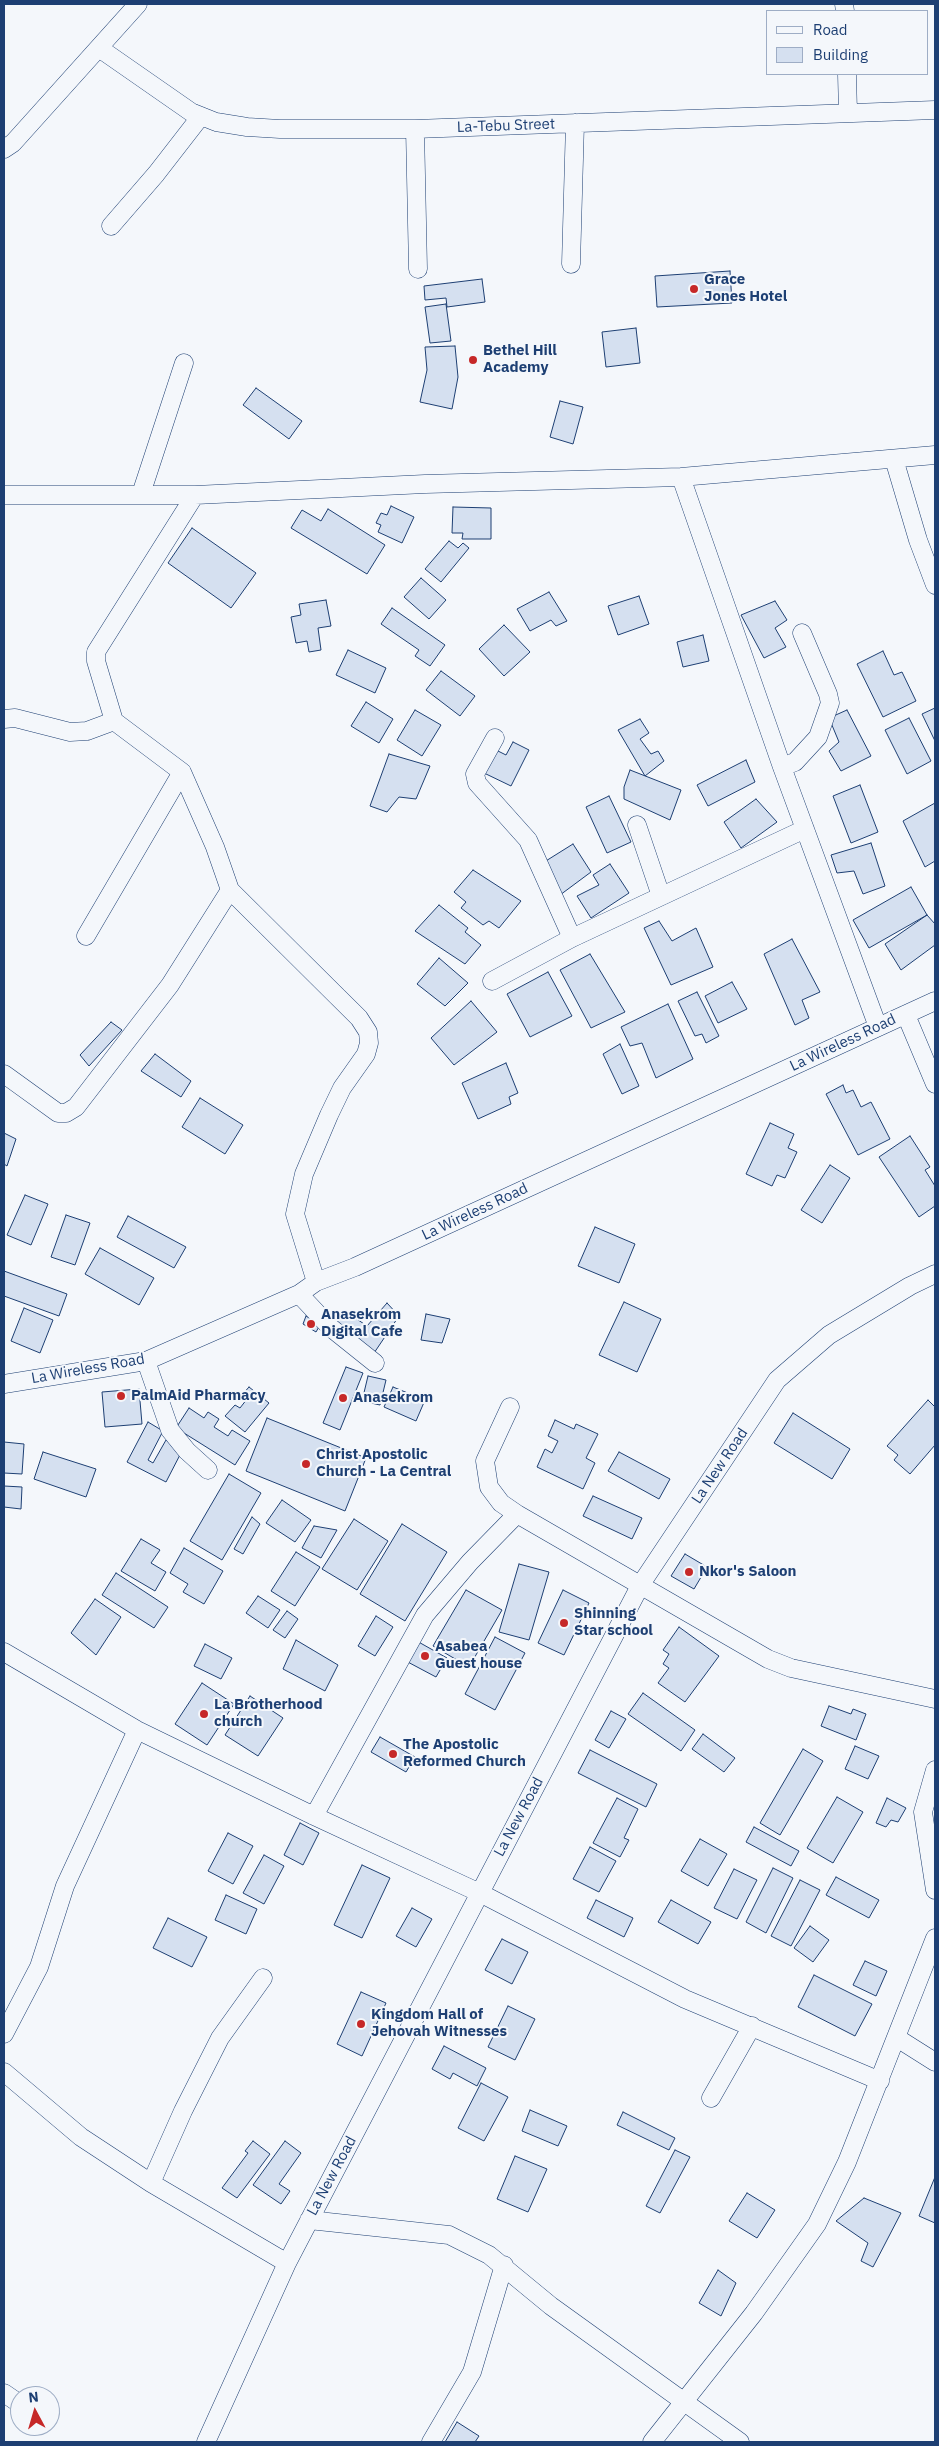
<!DOCTYPE html>
<html>
<head>
<meta charset="utf-8">
<style>
	body { margin:0 }
	#map { position:relative; width:939px; height:2446px; overflow:hidden; background:#f4f7fb; font-family:"IBM Plex Sans",sans-serif }
	canvas { display:block }
	.frame { position:absolute; inset:0; border:5px solid #1d3f73; pointer-events:none }
	.legend { position:absolute; left:766px; top:10px; width:162px; height:65px; box-sizing:border-box; background:#f4f7fb; border:1px solid #9eadc5; margin:0; padding:6px 9px; list-style:none; font-size:15px; color:#1d3f73 }
	.legend li { display:flex; align-items:center; gap:10px; height:25px }
	.legend b { width:25px; border:1px solid #9eadc5 }
	.north { position:absolute; left:10px; top:2386px; width:50px; height:50px; box-sizing:border-box; background:#f4f7fb; border:1px solid #9eadc5; border-radius:50%; rotate:354deg; font-size:14px; font-weight:700; line-height:20px; text-align:center; color:#1d3f73 }
	.north::after { content:''; display:block; margin:auto; width:18px; height:22px; background:#c62828; clip-path:polygon(50% 0,100% 100%,50% 72%,0 100%) }
</style>
</head>
<body>
<div id="map">
<canvas width="939" height="2446"></canvas>
<div class="frame"></div>
<ul class="legend">
<li><b style="height:6px;background:#f4f7fb"></b>Road</li>
<li><b style="height:14px;background:#d5e0f0"></b>Building</li>
</ul>
<div class="north">N</div>
</div>
<script>
const ctx = document.querySelector('canvas').getContext('2d');
ctx.lineJoin = 'round';
function fill(path, color) { ctx.fillStyle = color; ctx.fill(path, 'evenodd'); }
const toPath = rows => new Path2D(rows.map(r => 'M' + r).join(''));
function trace(path, color, width, dash) { ctx.strokeStyle = color; ctx.lineWidth = width; ctx.lineCap = dash ? 'butt' : 'round'; ctx.setLineDash(dash || []); ctx.stroke(path); }
function drawText(font, color, halo, rows, align = 'center') {
  ctx.font = font + ' "IBM Plex Sans",sans-serif'; ctx.lineWidth = 4; ctx.setLineDash([]); ctx.textBaseline = 'middle'; ctx.strokeStyle = halo; ctx.fillStyle = color; for (const [text, x, y, turn = 0] of rows) {
    ctx.save(); ctx.translate(x, y); ctx.rotate((+turn || 0) * Math.PI / 180); ctx.textAlign = isNaN(turn) ? turn : align; if (halo) ctx.strokeText(text, 0, 0); ctx.fillText(text, 0, 0); ctx.restore();
  }
}
const building = toPath([
	[730,271,732,303,657,307,655,276,730,271],
	[482,279,485,302,447,307,446,298,425,300,424,286,482,279],
	[446,304,451,341,430,343,425,307,446,304],
	[636,328,640,363,606,367,602,332,636,328],
	[455,346,458,377,452,409,420,402,427,370,425,347,455,346],
	[256,388,302,421,289,439,243,405,256,388],
	[560,401,583,407,573,444,550,437,560,401],
	[391,506,414,517,402,543,378,532,381,525,376,523,381,513,387,515,391,506],
	[453,507,491,508,491,539,462,539,463,533,452,533,453,507],
	[328,509,385,545,367,574,291,528,302,510,321,521,328,509],
	[192,528,256,573,231,608,168,563,192,528],
	[449,541,458,548,463,543,469,548,441,582,425,569,449,541],
	[421,578,446,600,429,619,404,597,421,578],
	[549,592,567,621,556,626,551,620,530,631,517,609,549,592],
	[639,596,649,624,618,635,608,606,639,596],
	[326,600,331,626,318,628,321,650,309,652,307,641,296,643,291,617,301,615,299,604,326,600],
	[775,601,787,620,775,628,786,647,764,658,741,615,775,601],
	[392,608,445,645,430,666,415,656,419,650,381,624,392,608],
	[504,625,530,652,504,676,479,649,504,625],
	[703,635,709,661,683,667,677,642,703,635],
	[348,650,386,668,375,693,336,675,348,650],
	[883,651,894,675,902,672,916,701,883,717,857,664,883,651],
	[441,671,475,696,460,716,426,690,441,671],
	[366,702,393,719,379,743,351,726,366,702],
	[935,708,935,741,922,714,935,708],
	[415,710,441,725,422,756,397,740,415,710],
	[847,710,871,756,841,771,829,751,839,742,829,718,847,710],
	[909,718,931,761,907,774,885,730,909,718],
	[640,719,649,733,640,739,651,754,658,751,664,761,645,776,618,730,640,719],
	[513,742,529,750,511,786,484,773,496,750,506,755,513,742],
	[389,754,430,766,416,799,399,797,387,812,370,806,389,754],
	[746,760,755,782,708,806,697,785,746,760],
	[630,770,681,790,670,820,624,799,624,787,630,770],
	[860,785,878,832,851,843,833,796,860,785],
	[609,796,631,842,607,853,586,807,609,796],
	[756,799,777,822,741,848,724,822,756,799],
	[935,803,935,861,925,867,903,821,935,803],
	[871,843,885,886,863,894,854,871,837,873,831,855,871,843],
	[573,844,591,872,560,895,541,864,573,844],
	[610,864,629,893,591,918,577,896,599,885,593,875,610,864],
	[473,870,521,901,499,928,489,921,483,925,461,908,466,902,454,892,473,870],
	[911,887,927,915,869,948,853,920,911,887],
	[439,905,468,928,465,932,481,945,465,964,415,931,439,905],
	[927,915,935,924,935,945,901,970,885,944,927,915],
	[659,921,672,941,696,928,713,967,671,985,644,928,659,921],
	[792,939,820,992,802,1000,809,1018,795,1025,764,954,792,939],
	[590,954,625,1012,591,1028,560,970,590,954],
	[439,958,468,983,445,1006,417,984,439,958],
	[548,972,572,1016,530,1037,507,994,548,972],
	[732,982,747,1009,718,1023,705,996,732,982],
	[697,992,719,1036,706,1043,702,1034,695,1036,678,1001,697,992],
	[471,1001,497,1032,454,1065,431,1038,471,1001],
	[668,1004,693,1059,656,1078,642,1043,630,1046,621,1027,668,1004],
	[111,1022,122,1030,89,1066,80,1055,111,1022],
	[620,1044,639,1086,622,1094,603,1054,620,1044],
	[155,1054,191,1081,181,1097,141,1071,155,1054],
	[506,1063,518,1093,509,1097,511,1104,478,1119,462,1083,506,1063],
	[843,1085,846,1093,853,1090,861,1107,871,1102,890,1139,858,1155,826,1094,843,1085],
	[200,1098,243,1125,225,1154,182,1127,200,1098],
	[770,1123,794,1134,788,1148,797,1152,785,1178,777,1175,772,1186,746,1174,770,1123],
	[4,1133,16,1139,7,1166,4,1164,4,1133],
	[910,1136,930,1167,925,1170,935,1186,935,1206,919,1217,879,1157,910,1136],
	[830,1165,850,1178,822,1223,801,1210,830,1165],
	[25,1195,48,1204,31,1245,7,1235,25,1195],
	[66,1215,90,1223,75,1265,51,1257,66,1215],
	[128,1216,186,1247,174,1268,117,1237,128,1216],
	[595,1227,635,1244,619,1283,578,1266,595,1227],
	[100,1248,154,1278,139,1305,85,1274,100,1248],
	[4,1271,67,1294,59,1316,4,1296,4,1271],
	[624,1302,661,1319,637,1372,599,1355,624,1302],
	[387,1303,399,1316,372,1356,334,1324,345,1311,367,1326,387,1303],
	[24,1308,53,1320,40,1353,11,1341,24,1308],
	[426,1314,450,1319,442,1343,421,1340,426,1314],
	[306,1316,320,1325,316,1332,303,1324,306,1316],
	[346,1367,363,1373,340,1430,323,1423,346,1367],
	[368,1376,386,1380,380,1405,362,1401,368,1376],
	[249,1387,269,1403,245,1432,225,1416,235,1405,240,1408,247,1399,242,1395,249,1387],
	[393,1387,425,1400,416,1421,384,1407,393,1387],
	[139,1389,142,1424,105,1427,102,1392,139,1389],
	[928,1400,935,1407,935,1445,910,1474,894,1460,898,1455,887,1446,928,1400],
	[189,1408,204,1418,208,1412,219,1419,214,1427,228,1436,232,1430,250,1441,235,1465,176,1428,189,1408],
	[793,1413,850,1449,832,1479,774,1443,793,1413],
	[267,1418,366,1458,345,1511,246,1471,267,1418],
	[555,1420,574,1429,576,1424,598,1434,586,1458,595,1463,583,1489,537,1467,545,1449,552,1453,558,1441,548,1436,555,1420],
	[148,1422,163,1431,148,1460,153,1463,166,1440,183,1449,166,1482,127,1462,148,1422],
	[4,1442,24,1444,22,1474,4,1473,4,1442],
	[43,1452,96,1469,86,1497,34,1479,43,1452],
	[619,1452,670,1479,659,1499,608,1471,619,1452],
	[229,1474,261,1493,222,1560,190,1541,229,1474],
	[4,1486,22,1487,21,1509,4,1507,4,1486],
	[593,1496,642,1518,632,1539,583,1516,593,1496],
	[282,1500,311,1520,295,1542,266,1523,282,1500],
	[252,1517,260,1524,243,1554,234,1549,252,1517],
	[354,1519,388,1541,357,1590,322,1569,354,1519],
	[402,1524,447,1552,405,1621,360,1594,402,1524],
	[314,1526,337,1530,321,1558,302,1548,314,1526],
	[141,1539,160,1550,151,1563,166,1572,155,1591,121,1571,141,1539],
	[184,1548,223,1571,204,1604,183,1592,188,1584,170,1573,184,1548],
	[296,1552,320,1567,295,1606,271,1591,296,1552],
	[685,1554,707,1567,694,1589,671,1576,685,1554],
	[519,1564,549,1572,529,1640,499,1632,519,1564],
	[116,1573,168,1607,154,1628,102,1595,116,1573],
	[466,1590,502,1610,469,1667,433,1646,466,1590],
	[563,1590,589,1603,564,1655,538,1643,563,1590],
	[258,1596,280,1610,268,1628,246,1613,258,1596],
	[95,1599,121,1617,96,1655,71,1633,95,1599],
	[287,1611,298,1619,285,1638,273,1630,287,1611],
	[376,1616,393,1627,375,1656,358,1646,376,1616],
	[679,1627,719,1656,685,1702,658,1683,669,1668,663,1664,669,1654,663,1650,679,1627],
	[495,1637,525,1653,495,1710,465,1694,495,1637],
	[296,1640,338,1665,325,1691,283,1669,296,1640],
	[415,1640,447,1658,436,1677,404,1660,415,1640],
	[205,1644,232,1658,221,1679,194,1666,205,1644],
	[202,1683,234,1704,207,1745,175,1724,202,1683],
	[643,1693,695,1730,681,1751,628,1714,643,1693],
	[250,1696,283,1718,258,1756,225,1735,250,1696],
	[829,1706,851,1714,853,1709,866,1714,856,1740,821,1726,829,1706],
	[611,1711,626,1719,609,1748,595,1740,611,1711],
	[703,1734,735,1758,724,1772,692,1749,703,1734],
	[380,1737,415,1757,406,1772,371,1752,380,1737],
	[855,1746,879,1756,868,1779,845,1769,855,1746],
	[803,1749,823,1761,780,1835,760,1823,803,1749],
	[590,1750,657,1784,646,1807,578,1773,590,1750],
	[837,1797,863,1812,833,1863,807,1848,837,1797],
	[617,1798,638,1809,624,1838,629,1840,620,1857,593,1843,617,1798],
	[887,1798,906,1808,898,1822,891,1820,886,1827,876,1823,887,1798],
	[300,1823,319,1833,303,1865,284,1855,300,1823],
	[754,1827,799,1851,791,1866,746,1842,754,1827],
	[228,1833,253,1846,233,1884,208,1871,228,1833],
	[700,1839,727,1854,708,1886,681,1871,700,1839],
	[590,1847,616,1861,599,1892,573,1879,590,1847],
	[264,1855,284,1866,264,1904,243,1893,264,1855],
	[362,1865,390,1878,362,1938,334,1925,362,1865],
	[773,1868,793,1878,766,1933,746,1922,773,1868],
	[734,1869,757,1880,737,1919,714,1908,734,1869],
	[836,1877,879,1900,869,1918,826,1895,836,1877],
	[800,1880,820,1890,791,1946,771,1936,800,1880],
	[226,1895,257,1909,246,1934,215,1920,226,1895],
	[596,1900,633,1918,624,1937,587,1918,596,1900],
	[671,1900,711,1922,698,1944,658,1922,671,1900],
	[412,1908,432,1919,416,1947,396,1936,412,1908],
	[168,1918,207,1937,192,1967,153,1948,168,1918],
	[810,1926,829,1940,813,1962,794,1948,810,1926],
	[502,1939,528,1952,512,1984,485,1970,502,1939],
	[865,1961,887,1971,876,1996,853,1985,865,1961],
	[814,1975,872,2004,855,2036,798,2007,814,1975],
	[361,1992,386,2003,362,2056,337,2044,361,1992],
	[508,2006,535,2019,515,2060,488,2047,508,2006],
	[444,2046,486,2068,477,2086,453,2073,450,2079,432,2069,444,2046],
	[481,2083,508,2097,484,2141,458,2128,481,2083],
	[530,2110,567,2126,558,2146,522,2131,530,2110],
	[623,2112,675,2138,669,2150,617,2125,623,2112],
	[253,2141,270,2154,237,2198,222,2188,248,2153,245,2151,253,2141],
	[285,2141,301,2153,279,2184,290,2191,281,2204,253,2185,285,2141],
	[675,2150,690,2157,660,2213,646,2206,675,2150],
	[515,2156,547,2169,528,2212,497,2199,515,2156],
	[935,2177,935,2223,919,2216,935,2177],
	[747,2193,775,2210,757,2238,729,2221,747,2193],
	[864,2198,901,2213,873,2267,861,2261,868,2243,836,2221,864,2198],
	[718,2270,736,2283,721,2316,699,2303,718,2270],
	[457,2422,479,2436,475,2442,445,2442,457,2422]
]);
fill(building, '#d5e0f0');
trace(building, '#1d3f73', 1);
const street = toPath([
	[844,4,845,11],
	[99,48,191,112,216,122,247,127,280,129,415,129,935,110],
	[847,74,848,113],
	[415,129,418,269],
	[4,149,13,143,138,4],
	[111,226,156,174,201,116],
	[571,264,575,123],
	[894,459,918,540,935,585],
	[681,477,782,767,878,1027],
	[141,494,184,363],
	[4,495,195,495,425,484,681,477,935,455],
	[195,495,96,652,96,661,114,721,182,772,215,847,230,890,359,1018,368,1032,369,1043,366,1054,342,1088,329,1115,304,1174,295,1214,316,1282],
	[4,719,15,718,70,732,87,731,114,721],
	[495,738,475,774,477,783,528,840,572,938,805,829],
	[782,767,795,762,818,737,830,703,828,694,802,633],
	[637,825,661,896],
	[86,936,182,772],
	[492,981,572,938],
	[906,1015,935,1084],
	[4,1074,58,1113,66,1113,76,1107,170,985,230,890],
	[299,1294,330,1327,375,1363],
	[146,1361,170,1430,187,1451,208,1470],
	[4,1384,146,1361,299,1294,316,1282,355,1267,935,1001],
	[510,1407,485,1461,489,1487,501,1503,517,1514],
	[4,1652,137,1730,314,1816,480,1893,685,1999,880,2081],
	[935,1770,923,1812,935,1890],
	[314,1816,425,1615,470,1562,517,1514,768,1659,791,1668,935,1699],
	[4,2034,39,1967,65,1886,137,1730],
	[897,2038,935,2062],
	[4,2072,81,2137,151,2183,287,2263],
	[711,2098,752,2026],
	[151,2183,183,2111,220,2038,263,1978],
	[309,2220,449,2235,489,2255,551,2306,740,2442],
	[4,2393,20,2404],
	[206,2442,287,2263,641,1584,777,1380,829,1335,910,1286,935,1274],
	[431,2442,472,2372,504,2265],
	[652,2442,754,2313,817,2224,847,2162,935,1938]
]);
trace(street, '#1d3f73', 19);
trace(street, '#f4f7fb', 18);
for (const [x, y, r, color] of [
	[694,289,5,"#c62828"],
	[473,360,5,"#c62828"],
	[311,1324,5,"#c62828"],
	[121,1396,5,"#c62828"],
	[343,1398,5,"#c62828"],
	[306,1464,5,"#c62828"],
	[689,1572,5,"#c62828"],
	[564,1623,5,"#c62828"],
	[425,1656,5,"#c62828"],
	[204,1714,5,"#c62828"],
	[393,1754,5,"#c62828"],
	[361,2024,5,"#c62828"]
]) { const dot = new Path2D(); dot.arc(x, y, r, 0, 2 * Math.PI); ctx.fillStyle = color; ctx.fill(dot); trace(dot, '#f4f7fb', 2); }
drawText('15px', '#1d3f73', '#f4f7fb', [
	["La-Tebu Street",506,126,-2],
	["La Wireless Road",843,1043,-25],
	["La Wireless Road",475,1212,-25],
	["La Wireless Road",88,1369,-10],
	["La New Road",720,1466,-56],
	["La New Road",519,1817,-62],
	["La New Road",332,2176,-62]
]);
drawText('bold 15px', '#1d3f73', '#f4f7fb', [
	["Grace",704,280],
	["Jones Hotel",704,297],
	["Bethel Hill",483,351],
	["Academy",483,368],
	["Anasekrom",321,1315],
	["Digital Cafe",321,1332],
	["PalmAid Pharmacy",131,1396],
	["Anasekrom",353,1398],
	["Christ Apostolic",316,1455],
	["Church - La Central",316,1472],
	["Nkor's Saloon",699,1572],
	["Shinning",574,1614],
	["Star school",574,1631],
	["Asabea",435,1647],
	["Guest house",435,1664],
	["La Brotherhood",214,1705],
	["church",214,1722],
	["The Apostolic",403,1745],
	["Reformed Church",403,1762],
	["Kingdom Hall of",371,2015],
	["Jehovah Witnesses",371,2032]
], 'left');
</script>
</body>
</html>
